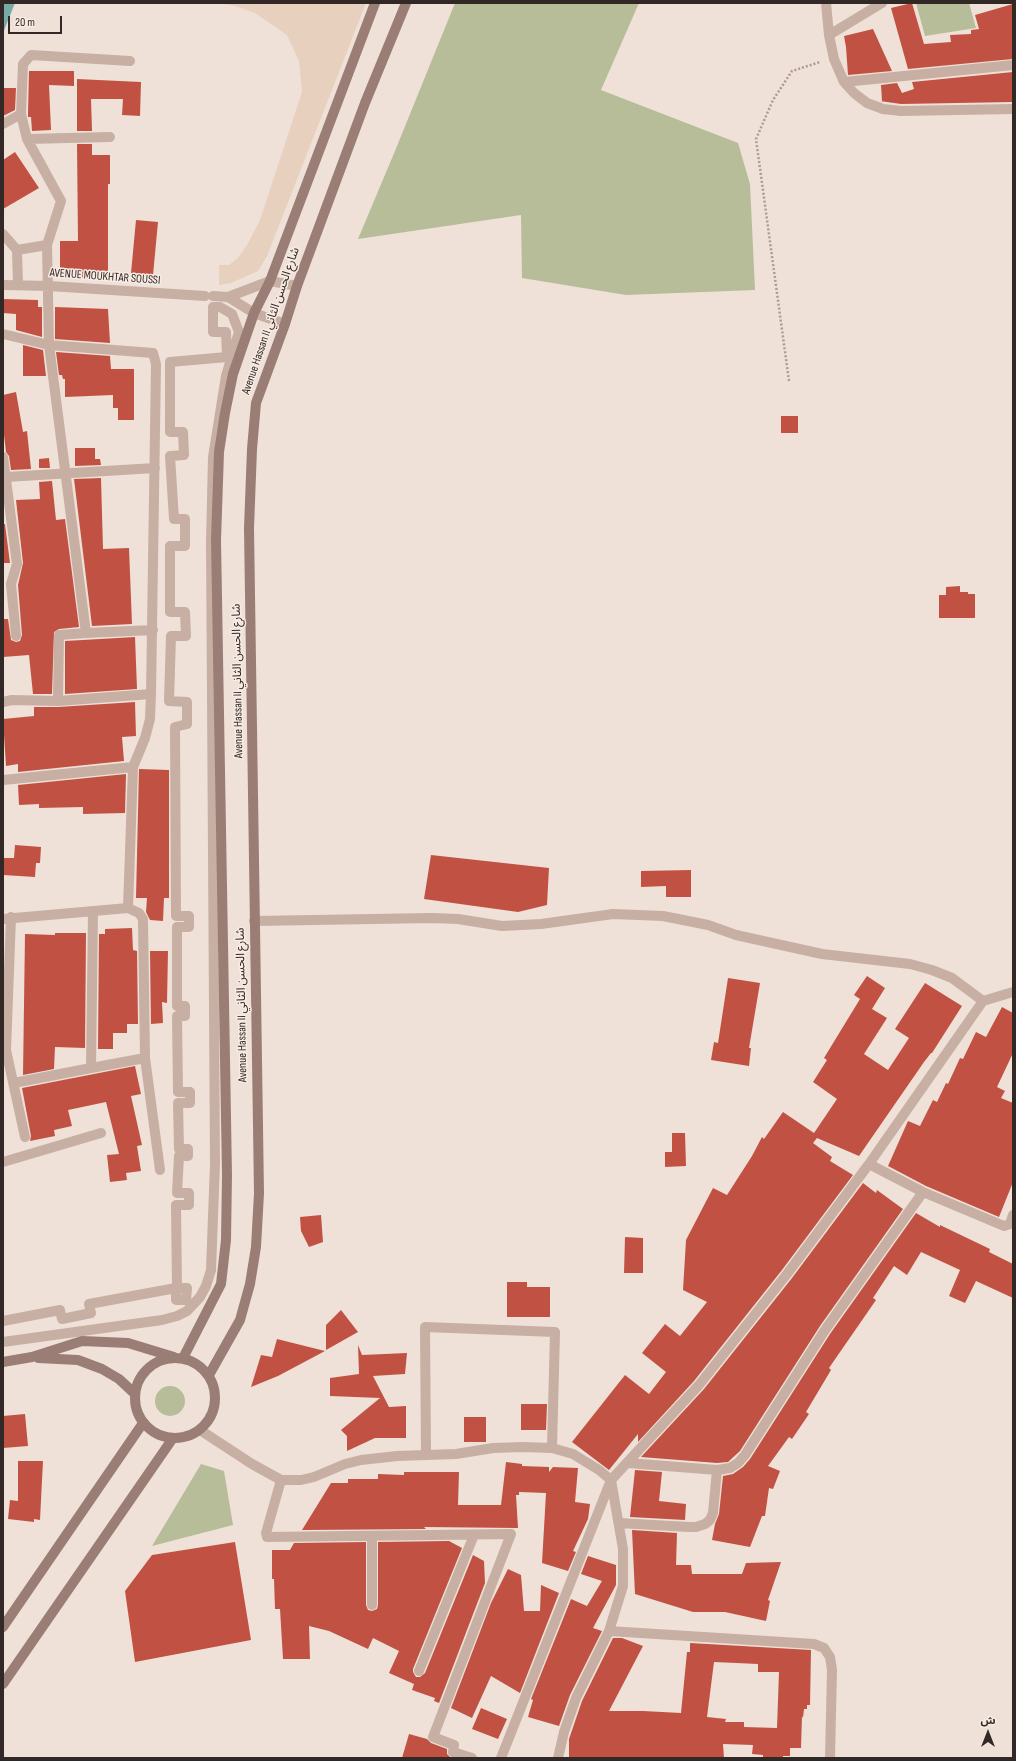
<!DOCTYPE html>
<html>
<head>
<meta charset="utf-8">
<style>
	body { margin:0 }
	#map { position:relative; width:1016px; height:1761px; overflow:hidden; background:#efe1d7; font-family:"Sofia Sans Condensed","Noto Sans Arabic",sans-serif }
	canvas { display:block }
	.frame { position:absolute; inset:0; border:4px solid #322825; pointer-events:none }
	.north { position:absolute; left:968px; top:1713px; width:40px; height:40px; -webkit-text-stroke:3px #f8ebe3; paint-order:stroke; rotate:0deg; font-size:11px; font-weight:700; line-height:16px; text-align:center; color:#322825 }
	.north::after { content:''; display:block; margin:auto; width:14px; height:18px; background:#322825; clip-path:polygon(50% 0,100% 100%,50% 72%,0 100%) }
	.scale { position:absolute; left:8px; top:16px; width:54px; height:18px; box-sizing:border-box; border:2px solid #322825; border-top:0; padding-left:5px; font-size:12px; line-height:14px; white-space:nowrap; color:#322825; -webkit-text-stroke:3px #f8ebe3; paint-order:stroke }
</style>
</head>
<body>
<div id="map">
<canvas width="1016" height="1761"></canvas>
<div class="frame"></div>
<div class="north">ش</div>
<div class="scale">20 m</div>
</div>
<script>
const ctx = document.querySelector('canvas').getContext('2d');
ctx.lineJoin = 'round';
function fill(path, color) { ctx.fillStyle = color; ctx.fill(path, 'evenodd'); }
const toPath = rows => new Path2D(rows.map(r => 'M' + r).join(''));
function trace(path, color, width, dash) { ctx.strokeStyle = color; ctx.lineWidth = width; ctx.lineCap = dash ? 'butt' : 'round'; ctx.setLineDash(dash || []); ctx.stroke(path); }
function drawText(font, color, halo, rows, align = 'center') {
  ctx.font = font + ' "Sofia Sans Condensed","Noto Sans Arabic",sans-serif'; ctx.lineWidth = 3; ctx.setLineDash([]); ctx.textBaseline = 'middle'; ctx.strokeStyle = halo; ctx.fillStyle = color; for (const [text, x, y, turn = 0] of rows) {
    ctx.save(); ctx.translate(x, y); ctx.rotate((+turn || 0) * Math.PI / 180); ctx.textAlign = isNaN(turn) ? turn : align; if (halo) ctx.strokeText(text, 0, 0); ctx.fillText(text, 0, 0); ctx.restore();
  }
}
fill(toPath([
	[455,3,639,3,601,90,738,143,750,184,755,290,626,295,522,278,521,215,358,239,395,151],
	[916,3,969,3,976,28,925,36],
	'155 1401a15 15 0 1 1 30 0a15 15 0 1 1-30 0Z',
	[201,1464,224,1471,233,1525,152,1546]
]), '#b6bd98');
fill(toPath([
	[221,3,366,3,267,256,258,271,231,283,219,285,219,265,229,265,238,258,247,245,260,220,302,92,299,61,287,35,255,13,235,6]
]), '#e7d0be');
fill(toPath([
	[3,3,15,3,3,33]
]), '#77aba7');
fill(toPath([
	[912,3,924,44,951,42,950,35,971,34,971,30,979,29,975,15,1013,4,1013,59,908,69,891,8],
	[873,29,892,71,848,75,846,47,844,36],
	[29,71,74,71,74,86,49,85,51,130,32,131,31,117,28,117,28,113],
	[1013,72,1013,102,901,104,880,101,882,101,881,85,897,83,902,93,914,89,912,82],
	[77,79,141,82,140,116,122,115,123,99,91,99,92,131,77,131],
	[3,88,16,88,15,110,3,116],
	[77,144,92,144,92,155,110,155,110,184,108,184,108,276,105,276,105,278,60,277,60,241,78,241],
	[15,152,39,188,3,209,3,160],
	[136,220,158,222,153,275,131,273],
	[3,299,38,300,38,307,42,307,42,337,16,330,16,314,3,313],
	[55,307,108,309,110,343,55,339],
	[23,345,43,350,46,376,23,376],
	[56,352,110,356,111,369,134,369,134,420,118,420,118,408,113,408,113,395,65,397,65,379,63,379,62,375,59,375],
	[16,392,23,432,27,431,31,469,11,470,9,456,6,452,3,426,3,395],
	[781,416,798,416,798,433,781,433],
	[75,448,95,448,95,459,100,459,101,465,75,466],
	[49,458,50,468,39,468,39,459],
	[101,478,103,549,129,548,132,624,92,626,74,479],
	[52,481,56,520,65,519,79,627,59,629,54,632,52,694,33,694,29,655,3,657,3,619,8,619,11,640,16,642,20,641,22,635,18,585,23,563,16,500,40,499,39,482],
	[3,524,5,524,10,563,3,563],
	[960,586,960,592,968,592,968,594,975,594,975,618,939,618,939,595,946,595,946,587],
	[135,637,137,689,65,694,65,641],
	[135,702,136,736,122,737,124,761,18,772,18,764,6,766,3,719,34,716,34,707,58,707],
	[139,769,169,770,169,898,164,898,163,921,150,920,146,912,147,898,136,898],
	[126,774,125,813,83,814,83,807,39,808,39,804,19,805,18,785],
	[15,845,41,847,40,863,36,863,35,877,3,875,3,858,14,858],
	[431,855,549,868,547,905,518,912,424,899],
	[691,870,691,897,666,897,666,886,641,887,641,871],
	[132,928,133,950,137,951,138,1024,127,1024,127,1033,113,1033,113,1049,98,1049,99,934,105,934,105,929],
	[55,933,86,933,85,1048,55,1047,54,1069,23,1075,25,934,55,935],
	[150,951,168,951,167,1003,162,1002,163,1023,151,1024],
	[867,976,885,988,872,1009,887,1018,864,1054,888,1070,909,1038,895,1029,925,983,962,1006,932,1053,931,1053,924,1062,859,1156,817,1138,813,1143,832,1157,830,1161,853,1175,782,1270,694,1381,638,1442,638,1434,609,1470,572,1442,625,1375,649,1394,666,1372,642,1353,665,1324,680,1336,707,1302,683,1290,686,1240,713,1188,727,1195,752,1156,762,1137,764,1139,783,1112,814,1133,837,1099,813,1082,827,1060,824,1058,860,999,854,995],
	[728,978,760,983,749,1048,751,1048,749,1066,711,1060,714,1042,718,1043],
	[1002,1007,1013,1013,1013,1053,997,1087,1005,1091,1001,1098,1013,1103,1013,1182,999,1217,926,1186,888,1166,908,1121,920,1126,933,1100,937,1102,946,1083,948,1084,960,1058,963,1059,976,1032,986,1037],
	[135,1066,141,1094,131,1096,142,1145,137,1146,141,1171,126,1173,127,1180,110,1182,107,1155,119,1154,106,1102,68,1110,72,1126,54,1130,55,1136,30,1141,31,1136,22,1088],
	[672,1133,685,1133,686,1166,665,1167,665,1152,672,1152],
	[863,1183,876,1193,877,1190,903,1209,820,1326,740,1451,728,1462,717,1463,641,1457,704,1389,792,1278],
	[916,1213,940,1227,940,1225,990,1249,989,1252,1013,1264,1013,1298,976,1281,965,1303,949,1296,960,1270,921,1252,907,1275,894,1266,873,1298,876,1300,829,1368,831,1370,806,1412,809,1414,792,1439,789,1437,768,1466,780,1471,773,1489,769,1488,765,1516,762,1516,750,1547,712,1540,715,1524,719,1514,723,1476,733,1474,743,1467,750,1459,830,1334],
	[321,1215,323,1242,309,1247,301,1231,300,1217],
	[625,1237,643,1238,643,1273,624,1273],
	[507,1282,527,1282,527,1287,550,1287,550,1317,507,1317],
	[341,1310,358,1332,326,1350,326,1325],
	[277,1339,325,1351,278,1376,251,1387,261,1355,272,1357],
	[358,1345,362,1355,407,1353,405,1374,373,1376,389,1407,406,1406,406,1438,375,1438,347,1451,347,1436,341,1430,380,1398,330,1396,330,1378,359,1374],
	[521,1404,547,1404,546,1430,521,1430],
	[25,1414,28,1446,3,1448,3,1416],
	[464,1417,486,1417,486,1442,464,1442],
	[18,1461,43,1461,40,1520,34,1519,34,1522,8,1519,10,1500,18,1501],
	[506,1462,522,1464,522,1466,549,1467,549,1472,553,1467,578,1468,575,1502,590,1504,588,1519,573,1551,576,1552,568,1571,542,1563,546,1493,519,1492,519,1495,516,1495,518,1528,424,1527,426,1529,302,1530,331,1483,348,1483,348,1479,378,1479,378,1474,404,1475,404,1472,459,1472,458,1505,501,1505],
	[635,1470,662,1472,659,1501,686,1504,685,1520,630,1517],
	[632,1530,677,1533,676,1565,691,1565,692,1574,742,1574,746,1563,781,1562,768,1600,770,1601,766,1621,725,1612,693,1612,635,1594],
	[449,1541,462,1548,413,1669,413,1672,416,1677,420,1677,425,1673,473,1555,484,1561,485,1583,439,1703,434,1701,435,1698,412,1690,414,1684,389,1673,399,1651,373,1638,368,1649,329,1631,309,1626,310,1659,283,1659,280,1609,275,1609,274,1579,272,1579,272,1550,290,1550,294,1543,366,1542,366,1605,368,1610,372,1611,377,1609,378,1605,378,1542],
	[235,1542,251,1640,135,1662,125,1591,152,1555],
	[588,1556,616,1565,616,1585,593,1628,602,1631,570,1695,559,1726,528,1717,533,1700,531,1699,571,1599,587,1606,602,1581,581,1574],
	[508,1569,521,1575,524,1611,540,1611,541,1585,559,1593,520,1693,491,1676,472,1718,451,1708,491,1603],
	[613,1638,622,1638,643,1646,609,1711,643,1711,681,1713,687,1652,690,1652,690,1643,811,1650,810,1705,807,1705,807,1709,804,1709,803,1718,802,1716,801,1748,790,1748,790,1756,783,1756,783,1758,763,1758,763,1755,752,1754,753,1745,723,1744,724,1758,569,1758,569,1739,582,1701],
	[714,1662,758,1664,758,1672,779,1672,777,1728,744,1727,744,1722,725,1722,726,1719,707,1717],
	[481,1708,507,1719,498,1739,472,1729],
	[409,1734,427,1739,431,1743,447,1749,447,1754,451,1758,402,1758]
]), '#c15243');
trace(toPath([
	[789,381,756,139,773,100,792,71,820,62]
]), '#b2998e', 2.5, [2, 2]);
trace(toPath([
	[826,3,829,35,834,59,844,82,854,93,867,103,883,109,901,111,1013,109],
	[829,35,882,3],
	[130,61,31,55,23,64,21,114,27,139,61,201,47,245,49,345,86,633,153,630],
	[844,82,1013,65],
	[3,124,21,114],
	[27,139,110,137],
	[3,234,17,250,18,285],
	[17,250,47,245],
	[3,285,49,286,205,296],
	[213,296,228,297,270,281,297,286],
	[228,297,254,313,285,324],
	[3,334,49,345,153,353,156,364,151,694,150,719,145,738,133,767,128,908,3,919],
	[3,457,17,564,11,584,16,636],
	[6,477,155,468],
	[58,701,59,635,86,633],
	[3,702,12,700,58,701,151,694],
	[3,780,133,767],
	[128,908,139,913,143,919,145,1058,160,1170],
	[11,917,6,1050,25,1137],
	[254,921,432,918,458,919,502,926,541,924,613,914,663,916,708,925,736,935,822,954,910,964,932,970,952,978,983,1001],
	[91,1068,145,1058],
	[14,1083,91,1068,93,911],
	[3,1162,101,1133],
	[869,1164,923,1192,1004,1226,1010,1224,1013,1215],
	[3,1321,60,1310,62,1319,91,1313,89,1304,176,1288,176,1300,186,1300,187,1288,177,1288,176,1205,189,1205,189,1193,177,1193,179,1156,188,1156,188,1149,179,1149,178,1103,190,1103,190,1092,178,1092,177,1016,185,1016,185,1006,177,1006,177,927,189,927,189,916,176,916,175,727,187,724,187,702,169,701,171,636,186,636,185,612,170,612,170,546,185,546,185,519,174,519,170,456,184,455,183,432,170,432,170,362,227,357,226,332,213,332,213,307,220,307,232,314,239,332,226,376,213,457,211,542,215,1164,211,1270,206,1286,200,1297,187,1311,177,1316,162,1320,3,1342],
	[200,1430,252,1464,281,1480,301,1480,314,1477,345,1464,361,1460,397,1456,456,1454,493,1448,523,1447,552,1448,573,1454,599,1470,611,1480,623,1549,623,1586,609,1631,576,1698,564,1732,558,1758],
	[426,1455,425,1327,555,1332,552,1448],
	[628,1463,717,1470,730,1468,738,1463,745,1455,825,1330,923,1192],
	[281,1480,266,1533,267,1537,511,1534,433,1737,454,1745,453,1752,472,1758],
	[619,1523,689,1527,696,1527,705,1524,710,1520,713,1513,717,1470],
	[372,1605,372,1536],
	[609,1631,814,1644,824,1648,830,1657,832,1670,830,1758],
	[419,1671,474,1535],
	[501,1758,611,1480,699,1385,787,1274,869,1164,983,1001,1013,992]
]), '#c7afa4', 10);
trace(toPath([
	'135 1398a40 40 0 1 1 80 0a40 40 0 1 1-80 0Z',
	[38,1358,78,1360,102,1369,119,1379,134,1393],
	[183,1358,221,1284,226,1240,227,1175,216,540,219,452,225,413,233,374,254,313,270,281,375,3],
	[3,1362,32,1357,82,1341,128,1343,174,1357],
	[209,1375,240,1320,250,1284,256,1247,259,1193,249,528,252,449,256,403,285,324,297,286,365,103,406,3],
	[3,1627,143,1423],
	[3,1684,173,1438]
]), '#9a7e76', 10);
drawText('12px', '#322825', '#f8ebe3', [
	["AVENUE MOUKHTAR SOUSSI",105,277,4],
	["Avenue Hassan II شارع الحسن الثاني",271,321,-71],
	["Avenue Hassan II شارع الحسن الثاني",238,681,-91],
	["Avenue Hassan II شارع الحسن الثاني",242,1005,-91]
]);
</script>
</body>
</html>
